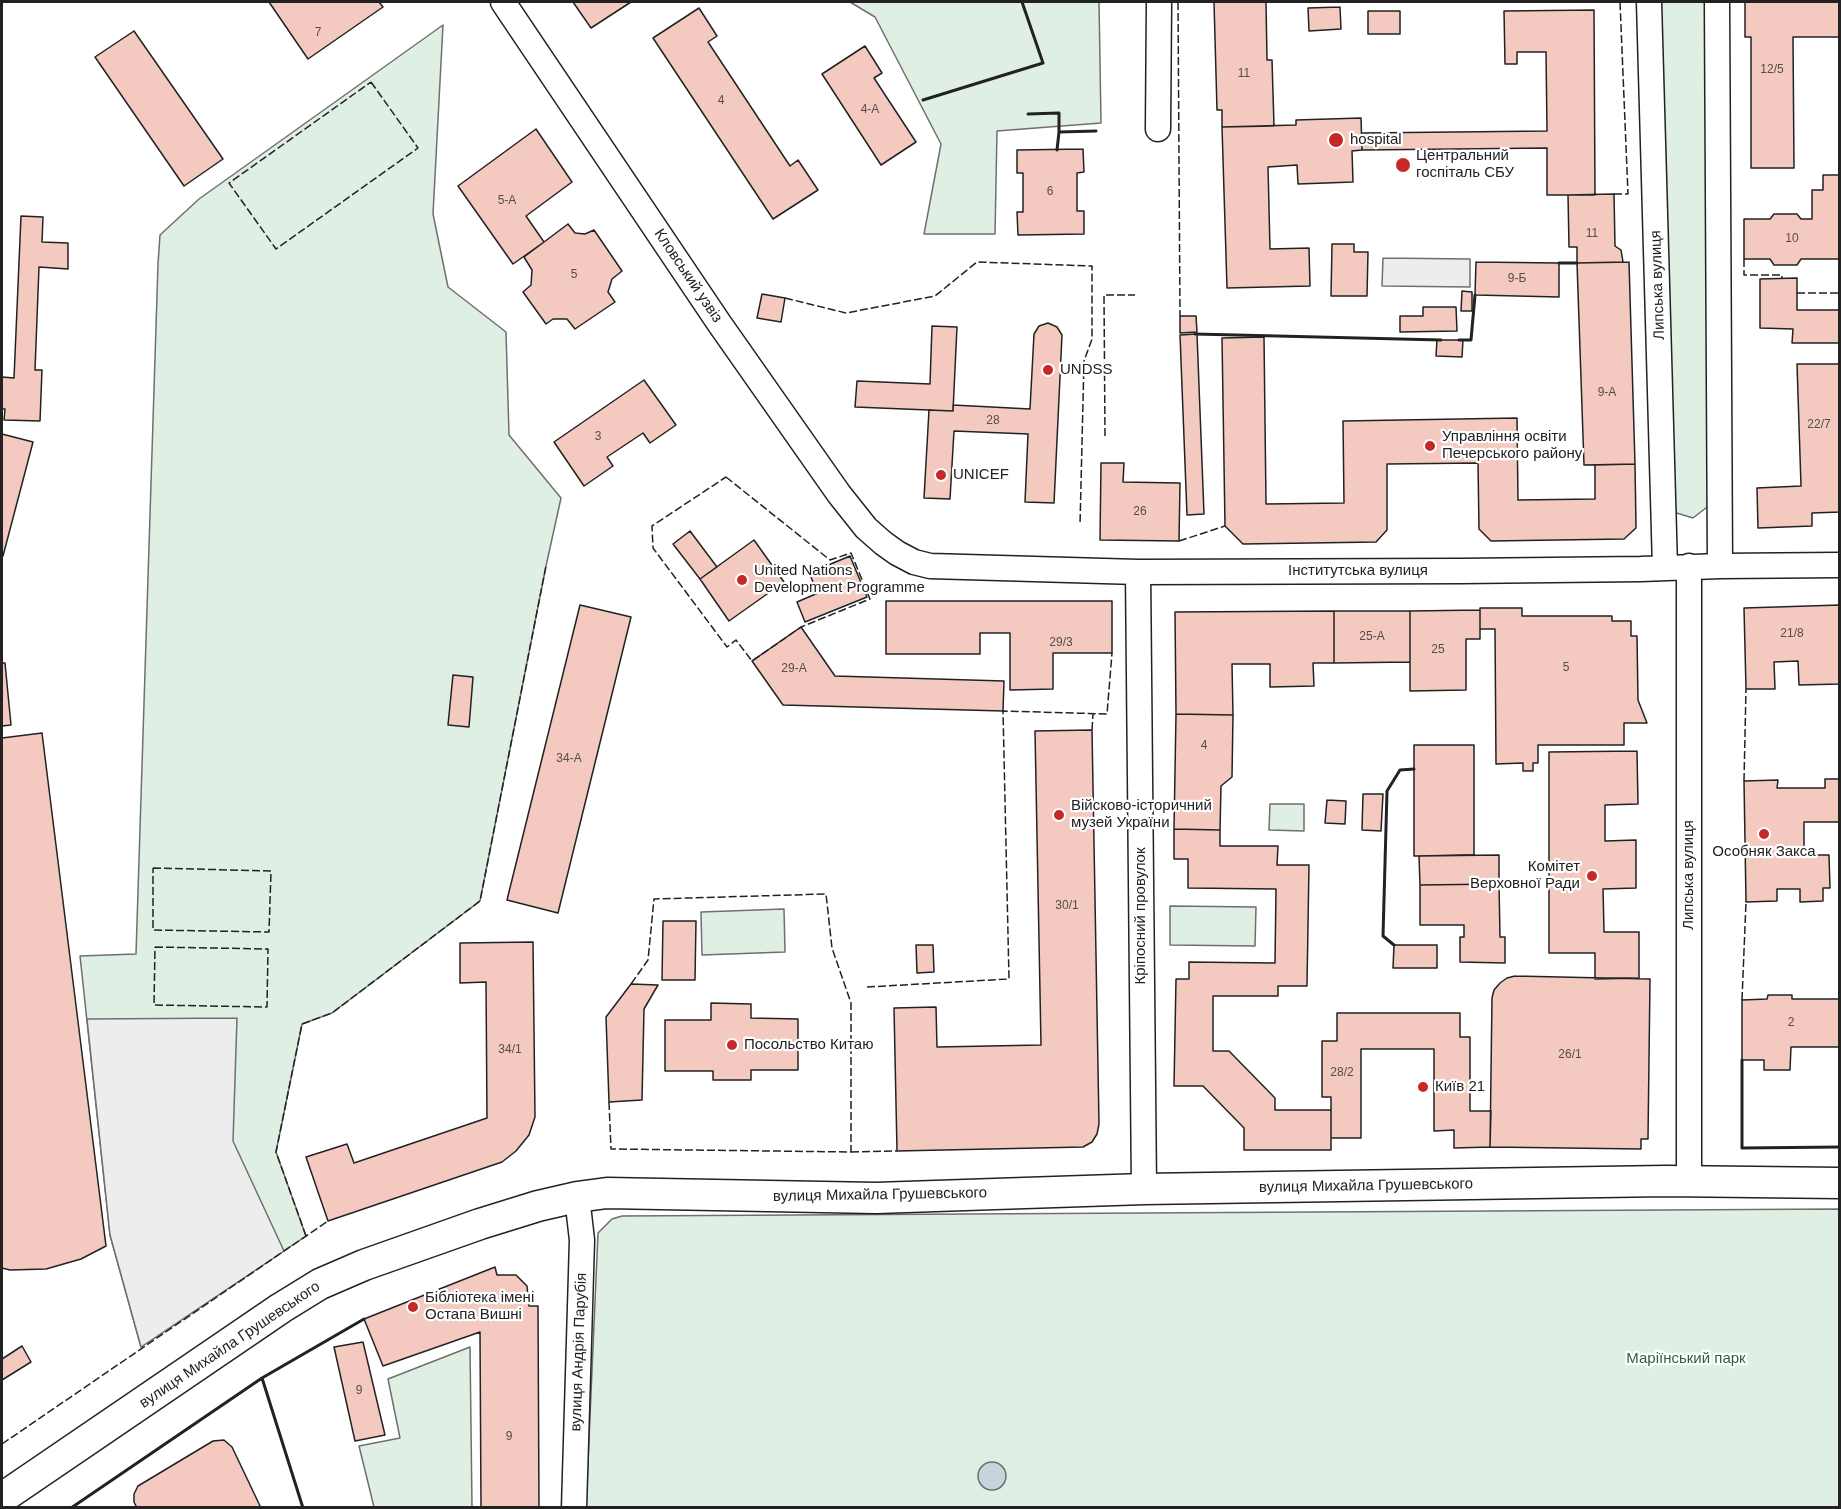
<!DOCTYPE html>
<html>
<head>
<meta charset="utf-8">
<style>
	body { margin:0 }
	#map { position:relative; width:1841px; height:1509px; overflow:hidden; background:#fff; font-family:Arial,sans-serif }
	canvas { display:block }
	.frame { position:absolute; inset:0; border:3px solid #222; pointer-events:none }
</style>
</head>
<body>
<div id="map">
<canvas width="1841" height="1509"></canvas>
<div class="frame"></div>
</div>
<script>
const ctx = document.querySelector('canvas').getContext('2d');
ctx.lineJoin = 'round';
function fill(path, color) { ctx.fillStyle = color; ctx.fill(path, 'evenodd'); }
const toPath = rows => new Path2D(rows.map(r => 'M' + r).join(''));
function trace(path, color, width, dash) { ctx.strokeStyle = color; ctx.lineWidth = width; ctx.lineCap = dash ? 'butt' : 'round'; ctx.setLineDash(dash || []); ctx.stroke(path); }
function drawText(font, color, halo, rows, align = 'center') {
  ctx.font = font + ' Arial,sans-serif'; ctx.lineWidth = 4.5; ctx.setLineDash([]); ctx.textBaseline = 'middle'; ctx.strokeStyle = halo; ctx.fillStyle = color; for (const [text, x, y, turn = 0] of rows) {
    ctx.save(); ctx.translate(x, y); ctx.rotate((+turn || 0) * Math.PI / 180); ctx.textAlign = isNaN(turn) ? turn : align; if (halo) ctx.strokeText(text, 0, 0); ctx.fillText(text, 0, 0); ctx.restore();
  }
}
const green = toPath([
	[850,2,1099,2,1101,123,997,131,995,234,924,234,941,144,875,17,850,2],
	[1649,2,1717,2,1711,504,1693,518,1670,511,1649,2],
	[443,25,433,214,448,287,506,332,509,435,561,498,546,566,480,901,332,1013,302,1024,276,1152,306,1236,141,1347,110,1235,80,956,136,954,158,264,160,235,199,199,443,25],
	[1270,804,1304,804,1304,831,1269,830,1270,804],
	[1170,906,1256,907,1255,946,1170,945,1170,906],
	[784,909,785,952,702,955,701,912,784,909],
	[1839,1209,1839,1507,586,1508,598,1233,612,1219,622,1216,1839,1209],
	[470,1347,472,1507,374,1507,359,1446,400,1438,388,1379,470,1347]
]);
fill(green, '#e0efe3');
trace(green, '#6f6f6f', 1.5);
const parking = toPath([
	[1383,258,1470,259,1470,287,1382,286,1383,258],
	[237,1018,233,1141,284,1251,141,1347,110,1235,87,1019,237,1018]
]);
fill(parking, '#ededed');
trace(parking, '#6f6f6f', 1.5);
const water = toPath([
	'978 1476a14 14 0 1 1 28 0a14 14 0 1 1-28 0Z'
]);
fill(water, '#c7d3dd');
trace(water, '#6f6f6f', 1.5);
const building = toPath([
	[269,2,379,2,383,7,308,59,269,2],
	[573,2,631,2,591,28,573,2],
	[1214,2,1266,2,1267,60,1272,60,1274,126,1222,127,1222,110,1217,110,1214,2],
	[1745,2,1840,2,1840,37,1793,37,1794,168,1751,168,1751,37,1745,37,1745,2],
	[1340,7,1341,29,1309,31,1308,8,1340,7],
	[699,8,717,36,708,42,790,166,798,160,818,190,773,219,653,38,699,8],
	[1594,10,1595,195,1547,195,1547,148,1362,150,1362,133,1547,131,1546,52,1517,52,1517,64,1505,64,1504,11,1594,10],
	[1368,11,1400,11,1400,34,1368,34,1368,11],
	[134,31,223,159,184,186,95,57,134,31],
	[865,46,882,73,874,78,916,142,881,165,822,74,865,46],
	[1361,118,1362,150,1352,151,1353,182,1298,184,1297,165,1268,167,1270,249,1309,248,1310,286,1227,288,1222,127,1296,125,1296,120,1361,118],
	[536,129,572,182,526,216,544,242,513,264,458,186,536,129],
	[1083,149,1084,172,1077,173,1077,211,1084,211,1084,234,1018,235,1017,212,1023,212,1023,173,1017,173,1017,150,1083,149],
	[1823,175,1840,175,1840,259,1801,259,1797,265,1774,265,1770,259,1744,259,1744,219,1770,219,1774,214,1797,214,1801,219,1812,219,1812,190,1823,190,1823,175],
	[1614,194,1615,246,1621,250,1623,262,1577,263,1577,247,1569,247,1568,195,1614,194],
	[21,216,43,217,42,242,68,243,68,269,39,267,35,370,42,370,40,421,4,420,5,409,2,409,2,377,14,378,21,216],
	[568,224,575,233,585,234,594,230,622,271,612,279,608,292,615,302,575,329,567,319,553,319,546,324,523,292,531,285,532,270,524,257,568,224],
	[1332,244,1354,244,1354,252,1368,252,1367,296,1331,296,1332,244],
	[1476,262,1559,263,1559,297,1475,295,1476,262],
	[1629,262,1635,464,1584,465,1577,263,1629,262],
	[1797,278,1797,310,1840,310,1840,343,1792,343,1793,329,1760,328,1760,279,1797,278],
	[1462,291,1472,292,1472,311,1461,311,1462,291],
	[762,294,785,298,781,322,757,318,762,294],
	[1423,307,1456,307,1457,331,1400,332,1400,316,1423,316,1423,307],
	[1180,316,1196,316,1197,332,1180,333,1180,316],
	[1048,323,1057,327,1062,335,1054,503,1025,502,1028,434,954,431,950,499,924,498,929,410,953,411,953,405,1030,409,1034,334,1039,326,1048,323],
	[932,326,957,327,953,411,855,407,857,381,930,384,932,326],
	[1197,334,1204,514,1187,515,1180,335,1197,334],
	[1264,337,1266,504,1344,503,1343,421,1517,418,1518,500,1595,499,1595,465,1635,464,1636,528,1624,539,1491,541,1479,529,1478,463,1387,464,1387,530,1376,542,1243,544,1225,526,1222,338,1264,337],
	[1437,340,1463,340,1462,357,1436,356,1437,340],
	[1797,364,1840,364,1840,512,1812,513,1812,526,1758,528,1757,488,1801,486,1797,364],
	[644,380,676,425,650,443,643,433,607,457,613,466,584,486,554,442,644,380],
	[2,434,33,442,3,556,2,556,2,434],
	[1101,463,1124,463,1123,482,1180,483,1179,541,1100,540,1101,463],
	[690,531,717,567,700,579,673,544,690,531],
	[754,540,784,582,729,621,700,579,754,540],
	[850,556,867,597,805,622,797,602,818,593,809,573,850,556],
	[886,601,1112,601,1112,653,1053,653,1053,689,1010,690,1010,633,980,633,980,654,886,654,886,601],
	[580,605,631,617,558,913,507,900,580,605],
	[1840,605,1840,684,1799,685,1798,661,1774,662,1775,689,1746,689,1744,608,1840,605],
	[1480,608,1522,608,1522,616,1612,616,1612,621,1631,621,1631,636,1637,636,1638,700,1647,723,1624,723,1624,745,1538,745,1538,763,1533,763,1533,771,1523,771,1523,763,1496,764,1495,629,1480,629,1480,608],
	[1480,610,1480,639,1466,639,1466,690,1410,691,1410,611,1480,610],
	[1334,611,1334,663,1313,663,1314,686,1270,687,1270,664,1232,664,1233,715,1176,714,1175,612,1334,611],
	[1334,611,1410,611,1410,662,1334,663,1334,611],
	[801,627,835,676,1004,681,1003,711,783,705,752,661,801,627],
	[2,663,5,663,11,725,2,726,2,663],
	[453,675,473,677,469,727,448,725,453,675],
	[1176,714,1233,715,1232,777,1221,786,1220,830,1174,829,1176,714],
	[1092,730,1099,1124,1097,1134,1092,1142,1083,1147,897,1151,894,1008,936,1007,937,1047,1041,1045,1035,731,1092,730],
	[42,733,106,1246,81,1259,46,1269,10,1270,2,1268,2,738,42,733],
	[1414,745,1474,745,1474,855,1414,856,1414,745],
	[1637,751,1638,804,1605,805,1605,841,1636,840,1636,888,1603,889,1604,932,1639,932,1639,978,1595,979,1595,953,1549,953,1549,752,1637,751],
	[1825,779,1840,779,1840,822,1804,822,1804,855,1829,855,1830,888,1823,888,1823,901,1800,902,1800,889,1777,889,1777,901,1746,902,1744,781,1778,780,1777,788,1825,788,1825,779],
	[1363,794,1383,794,1381,831,1362,830,1363,794],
	[1327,800,1346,801,1345,824,1325,823,1327,800],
	[1174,829,1220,830,1220,846,1278,846,1277,865,1309,865,1307,986,1278,986,1278,996,1213,996,1213,1051,1229,1051,1275,1098,1275,1110,1331,1110,1331,1150,1244,1150,1244,1128,1203,1086,1174,1086,1176,979,1189,979,1189,962,1275,963,1276,889,1188,888,1188,859,1174,859,1174,829],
	[1499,855,1499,884,1420,885,1419,856,1499,855],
	[1499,884,1500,937,1505,937,1505,963,1460,962,1460,937,1464,937,1464,925,1420,925,1420,885,1499,884],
	[663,921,696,921,695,980,662,980,663,921],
	[533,942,535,1117,529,1135,516,1151,502,1162,328,1221,306,1157,347,1144,354,1163,487,1118,486,982,460,983,460,943,533,942],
	[916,945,933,945,934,972,917,973,916,945],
	[1394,945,1437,945,1437,968,1393,968,1394,945],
	[1515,976,1650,979,1648,1139,1641,1139,1641,1149,1490,1147,1492,998,1494,990,1500,983,1507,978,1515,976],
	[631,984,658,985,644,1009,642,1100,609,1102,606,1017,631,984],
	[1768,995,1792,995,1792,999,1840,999,1840,1047,1791,1047,1790,1070,1764,1070,1764,1060,1742,1060,1742,1000,1767,999,1768,995],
	[711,1003,751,1004,751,1018,798,1019,798,1070,751,1070,751,1080,713,1080,713,1071,665,1071,665,1020,711,1020,711,1003],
	[1337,1013,1460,1013,1460,1037,1470,1037,1470,1111,1491,1111,1490,1147,1454,1148,1454,1130,1434,1131,1434,1049,1361,1049,1361,1138,1331,1138,1331,1097,1322,1097,1322,1041,1337,1041,1337,1013],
	[495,1267,497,1275,516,1275,527,1286,529,1306,538,1306,539,1508,481,1508,480,1332,383,1366,364,1319,495,1267],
	[363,1342,385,1435,355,1441,334,1347,363,1342],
	[22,1346,31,1362,2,1380,2,1359,22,1346],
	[224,1440,232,1447,261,1508,137,1508,134,1502,134,1494,138,1486,213,1441,224,1440]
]);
fill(building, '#f3c9c0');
trace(building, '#222', 1.5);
const minor = toPath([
	[503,2,719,323,839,494,866,528,883,543,897,553,914,562,930,566,1138,572,1461,571,1641,569,1720,566,1840,565],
	[1649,2,1665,568],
	[1717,2,1720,566],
	[1158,129,1159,2],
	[1689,566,1689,1183],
	[1138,572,1144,1189],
	[574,1508,582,1240,577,1197]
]);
const major = toPath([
	[2,1498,281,1308,320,1284,364,1265,480,1224,538,1206,577,1197,607,1193,876,1198,1144,1189,1666,1181,1840,1183]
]);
trace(minor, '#222', 27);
trace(major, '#222', 33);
trace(minor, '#fff', 24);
trace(major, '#fff', 30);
trace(toPath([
	[1178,2,1180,316],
	[371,82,418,148,276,249,229,183,371,82],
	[1614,194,1628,194,1620,2],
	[1744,259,1744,275,1782,275,1782,279],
	[1797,293,1840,293],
	[785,298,846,313,935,296,977,262,1092,266,1092,339,1084,361,1080,525],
	[1105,436,1104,295,1135,295],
	[726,477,830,560,851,553,870,599,801,627,752,661,736,640,727,647,653,548,652,526,726,477],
	[1179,541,1225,526],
	[1092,730,1093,714],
	[1744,781,1746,689],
	[153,868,271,871,269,932,153,930,153,868],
	[155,947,268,949,267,1007,154,1005,155,947],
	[867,987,1009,979,1003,711,1107,714,1112,653],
	[1742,1000,1746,902],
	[609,1102,611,1149,851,1152,851,1003,832,948,826,894,654,899,648,960,631,984],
	[851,1152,897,1151],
	[306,1236,276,1152,302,1024,332,1013,480,901,546,566],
	[2,1444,328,1221]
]), '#222', 1.5, [8, 3]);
trace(toPath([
	[923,100,1043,63,1022,2],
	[1028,114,1059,113,1059,132],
	[1057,150,1059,132,1096,131],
	[1559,263,1577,263],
	[1195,334,1441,340],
	[1459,340,1471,340,1475,295],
	[1394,945,1383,936,1387,791,1400,770,1414,769],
	[1742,1060,1742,1148,1840,1147],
	[262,1378,303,1508],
	[71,1508,262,1378,364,1319]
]), '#222', 3);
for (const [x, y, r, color] of [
	[1336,140,8,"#c62828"],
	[1403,165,8,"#c62828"],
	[1048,370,6,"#c62828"],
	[1430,446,6,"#c62828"],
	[941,475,6,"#c62828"],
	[742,580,6,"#c62828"],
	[1059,815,6,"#c62828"],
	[1764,834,6,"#c62828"],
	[1592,876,6,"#c62828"],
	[732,1045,6,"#c62828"],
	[1423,1087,6,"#c62828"],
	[413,1307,6,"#c62828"]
]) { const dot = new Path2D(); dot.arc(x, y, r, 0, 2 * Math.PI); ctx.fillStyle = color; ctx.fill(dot); trace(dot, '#fff', 2); }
drawText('12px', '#564c4a', null, [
	["7",318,33],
	["12/5",1772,70],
	["11",1244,74],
	["4",721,101],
	["4-А",870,110],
	["6",1050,192],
	["5-А",507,201],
	["11",1592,234],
	["10",1792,239],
	["5",574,275],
	["9-Б",1517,279],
	["9-А",1607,393],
	["28",993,421],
	["22/7",1819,425],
	["3",598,437],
	["26",1140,512],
	["21/8",1792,634],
	["25-А",1372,637],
	["29/3",1061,643],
	["25",1438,650],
	["5",1566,668],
	["29-А",794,669],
	["4",1204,746],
	["34-А",569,759],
	["30/1",1067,906],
	["2",1791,1023],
	["34/1",510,1050],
	["26/1",1570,1055],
	["28/2",1342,1073],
	["9",359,1391],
	["9",509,1437]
]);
drawText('15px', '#222', '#fff', [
	["hospital",1350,140],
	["Центральний",1416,156],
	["госпіталь СБУ",1416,173],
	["UNDSS",1060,370],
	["Управління освіти",1442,437],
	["Печерського району",1442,454],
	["UNICEF",953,475],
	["United Nations",754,571],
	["Development Programme",754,588],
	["Війсково-історичний",1071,806],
	["музей України",1071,823],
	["Особняк Закса",1764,852,"center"],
	["Комітет",1580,867,"right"],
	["Верховної Ради",1580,884,"right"],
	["Посольство Китаю",744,1045],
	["Київ 21",1435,1087],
	["Бібліотека імені",425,1298],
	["Остапа Вишні",425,1315]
], 'left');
drawText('15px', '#222', '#fff', [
	["Кловський узвіз",688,276,56],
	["Липська вулиця",1658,285,-92],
	["Інститутська вулиця",1358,571],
	["Липська вулиця",1689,875,-90],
	["Кріпосний провулок",1141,916,-90],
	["вулиця Михайла Грушевського",1366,1186,-1],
	["вулиця Михайла Грушевського",880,1195,-1],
	["вулиця Михайла Грушевського",230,1345,-34],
	["вулиця Андрія Парубія",579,1352,-88]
]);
drawText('15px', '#2f5e38', '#fff', [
	["Маріїнський парк",1686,1359]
]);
</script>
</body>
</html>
